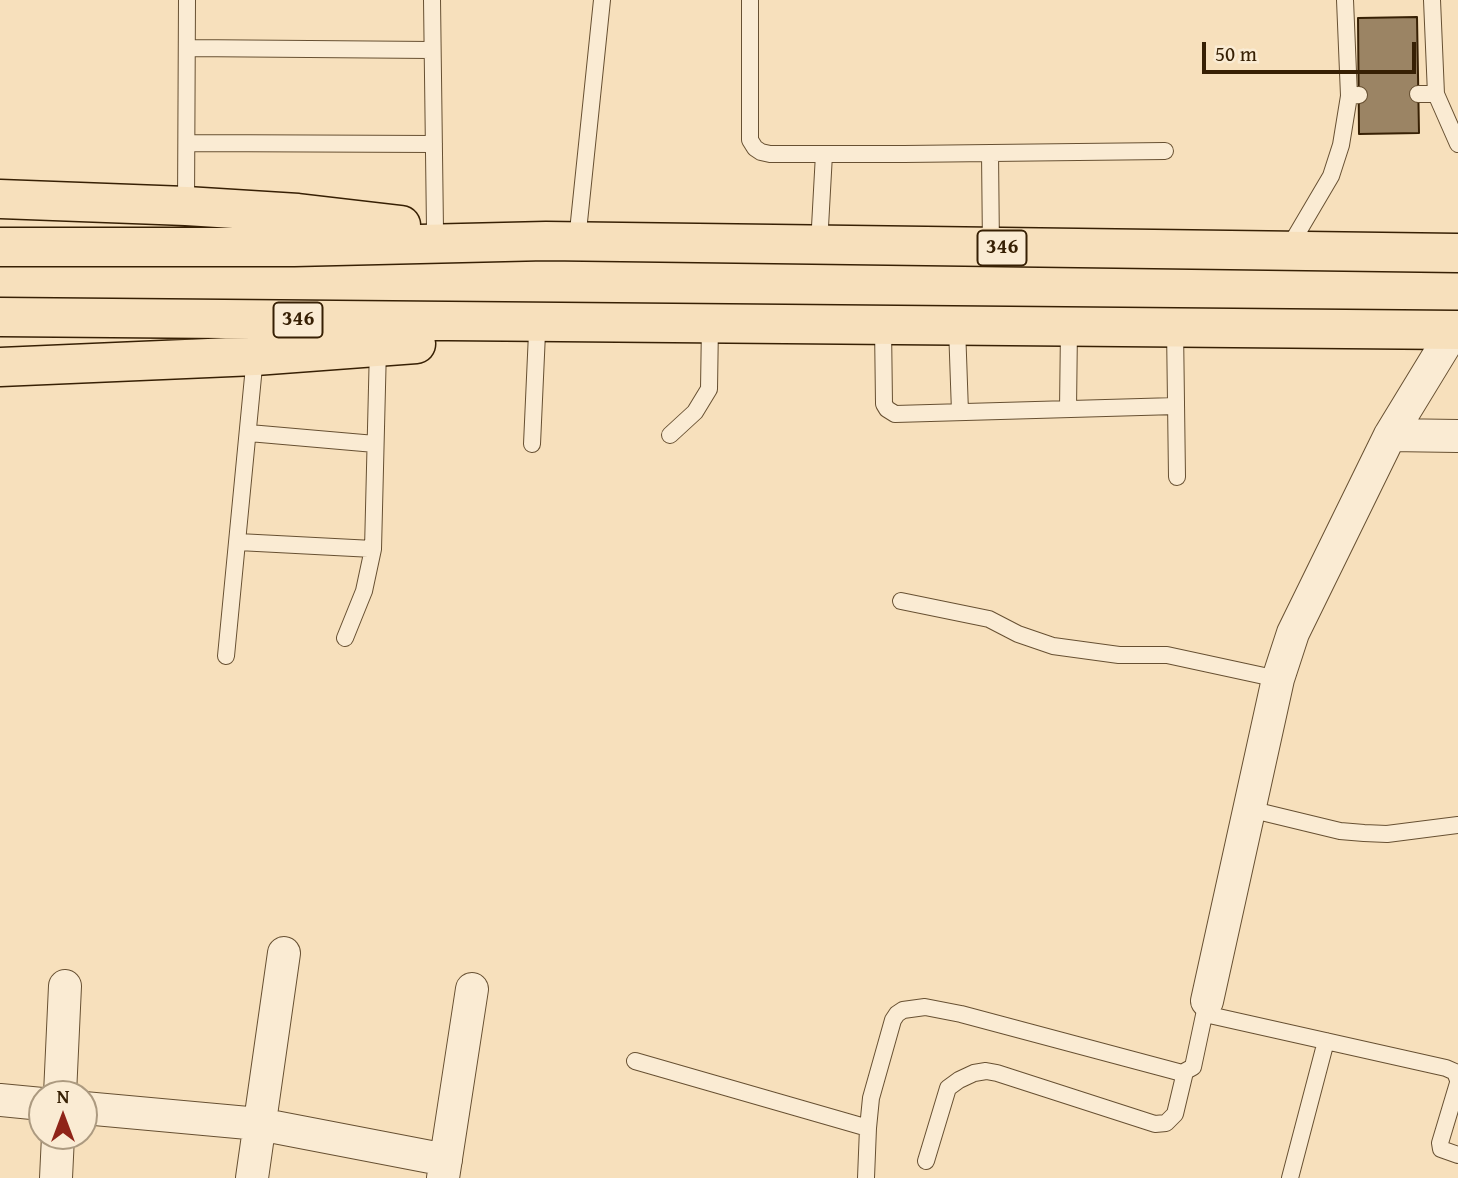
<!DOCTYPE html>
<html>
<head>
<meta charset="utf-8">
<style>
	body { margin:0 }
	#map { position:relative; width:1458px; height:1178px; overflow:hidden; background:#f7e0bc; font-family:"Gentium Book Plus",serif }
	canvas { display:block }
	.north { position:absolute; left:28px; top:1080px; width:70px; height:70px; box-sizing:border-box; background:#faebd3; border:2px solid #ac9a80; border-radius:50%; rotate:0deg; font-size:19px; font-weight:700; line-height:28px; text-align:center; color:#372004 }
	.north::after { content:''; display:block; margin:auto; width:24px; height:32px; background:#8f2418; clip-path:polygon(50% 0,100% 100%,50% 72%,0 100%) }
	.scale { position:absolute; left:1202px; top:42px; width:214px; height:32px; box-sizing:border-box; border:4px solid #372004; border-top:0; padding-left:9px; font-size:21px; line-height:24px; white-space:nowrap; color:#372004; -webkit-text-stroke:5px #faebd3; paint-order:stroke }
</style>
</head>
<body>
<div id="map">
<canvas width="1458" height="1178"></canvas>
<div class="north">N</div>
<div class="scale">50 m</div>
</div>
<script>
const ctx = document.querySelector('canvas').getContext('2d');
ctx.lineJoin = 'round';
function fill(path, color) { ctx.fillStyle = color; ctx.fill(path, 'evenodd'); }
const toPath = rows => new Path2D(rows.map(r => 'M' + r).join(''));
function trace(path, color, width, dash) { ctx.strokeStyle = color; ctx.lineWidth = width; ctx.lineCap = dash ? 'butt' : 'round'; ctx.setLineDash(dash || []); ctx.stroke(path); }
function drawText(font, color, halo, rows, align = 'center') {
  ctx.font = font + ' "Gentium Book Plus",serif'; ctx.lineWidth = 5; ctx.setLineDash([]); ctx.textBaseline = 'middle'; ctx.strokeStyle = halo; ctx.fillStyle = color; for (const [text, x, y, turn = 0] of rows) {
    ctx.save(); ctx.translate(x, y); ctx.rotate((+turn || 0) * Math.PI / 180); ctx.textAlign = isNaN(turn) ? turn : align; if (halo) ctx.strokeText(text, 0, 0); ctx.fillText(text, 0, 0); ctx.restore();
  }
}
const building = toPath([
	[1417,17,1419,133,1359,134,1358,18,1417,17]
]);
fill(building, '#9b8464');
trace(building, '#372004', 2);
const service = toPath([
	[432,0,435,229],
	[750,0,750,140,755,148,761,152,770,154,904,154,1165,151],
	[1345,0,1349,96],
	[1432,0,1436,94],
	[187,48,431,50],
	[1418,94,1436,94,1458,144],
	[187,143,434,144],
	[990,153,991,248],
	[186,206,187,0],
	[577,241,602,0],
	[819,245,824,154],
	[1288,249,1331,176,1341,145,1349,96,1359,95],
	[883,326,884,404,887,409,895,414,1176,406],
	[957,327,960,412],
	[1175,328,1177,477],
	[1068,409,1069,328],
	[249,433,375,444],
	[670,435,695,412,709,389,710,324],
	[532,444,537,333],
	[238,542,373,549],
	[901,601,989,619,1018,634,1053,646,1119,655,1167,655,1278,679],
	[345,638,364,591,373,549,378,347],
	[226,656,255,356],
	[1249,809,1340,831,1364,833,1387,834,1458,825],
	[1205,1014,1446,1068,1455,1072,1458,1080],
	[635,1061,868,1128],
	[1458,1083,1440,1143,1441,1149,1458,1155],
	[926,1161,948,1088,959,1080,974,1073,986,1071,997,1073,1155,1124,1166,1123,1175,1114,1185,1072],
	[866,1178,868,1128,871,1098,893,1020,897,1014,903,1010,925,1007,961,1014,1182,1073,1193,1067,1207,1001],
	[1290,1178,1326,1041]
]);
const minor = toPath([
	[1390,435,1458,436],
	[1207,1001,1278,679,1293,633,1390,435,1454,330],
	[60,1094,65,986],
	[0,1100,42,1104],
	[84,1108,259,1124,446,1160],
	[56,1178,58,1136],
	[252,1178,284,953],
	[443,1178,472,989]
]);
const primary = toPath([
	[0,199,186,206,298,213,401,225],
	[0,247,294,247,546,241,1458,253],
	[0,317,1458,330],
	[0,367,255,356,416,344]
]);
trace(service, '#675032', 18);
trace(minor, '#675032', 34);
trace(primary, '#372004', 41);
trace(service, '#faebd3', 16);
trace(minor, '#faebd3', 32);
trace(primary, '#f7e0bc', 38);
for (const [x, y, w] of [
	[1002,248,49],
	[298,320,49]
]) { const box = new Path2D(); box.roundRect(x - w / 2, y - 17.5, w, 35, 5); ctx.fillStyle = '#faebd3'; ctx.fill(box); trace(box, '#372004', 2); }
drawText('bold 21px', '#372004', null, [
	["346",1002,248],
	["346",298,320]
]);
</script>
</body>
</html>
